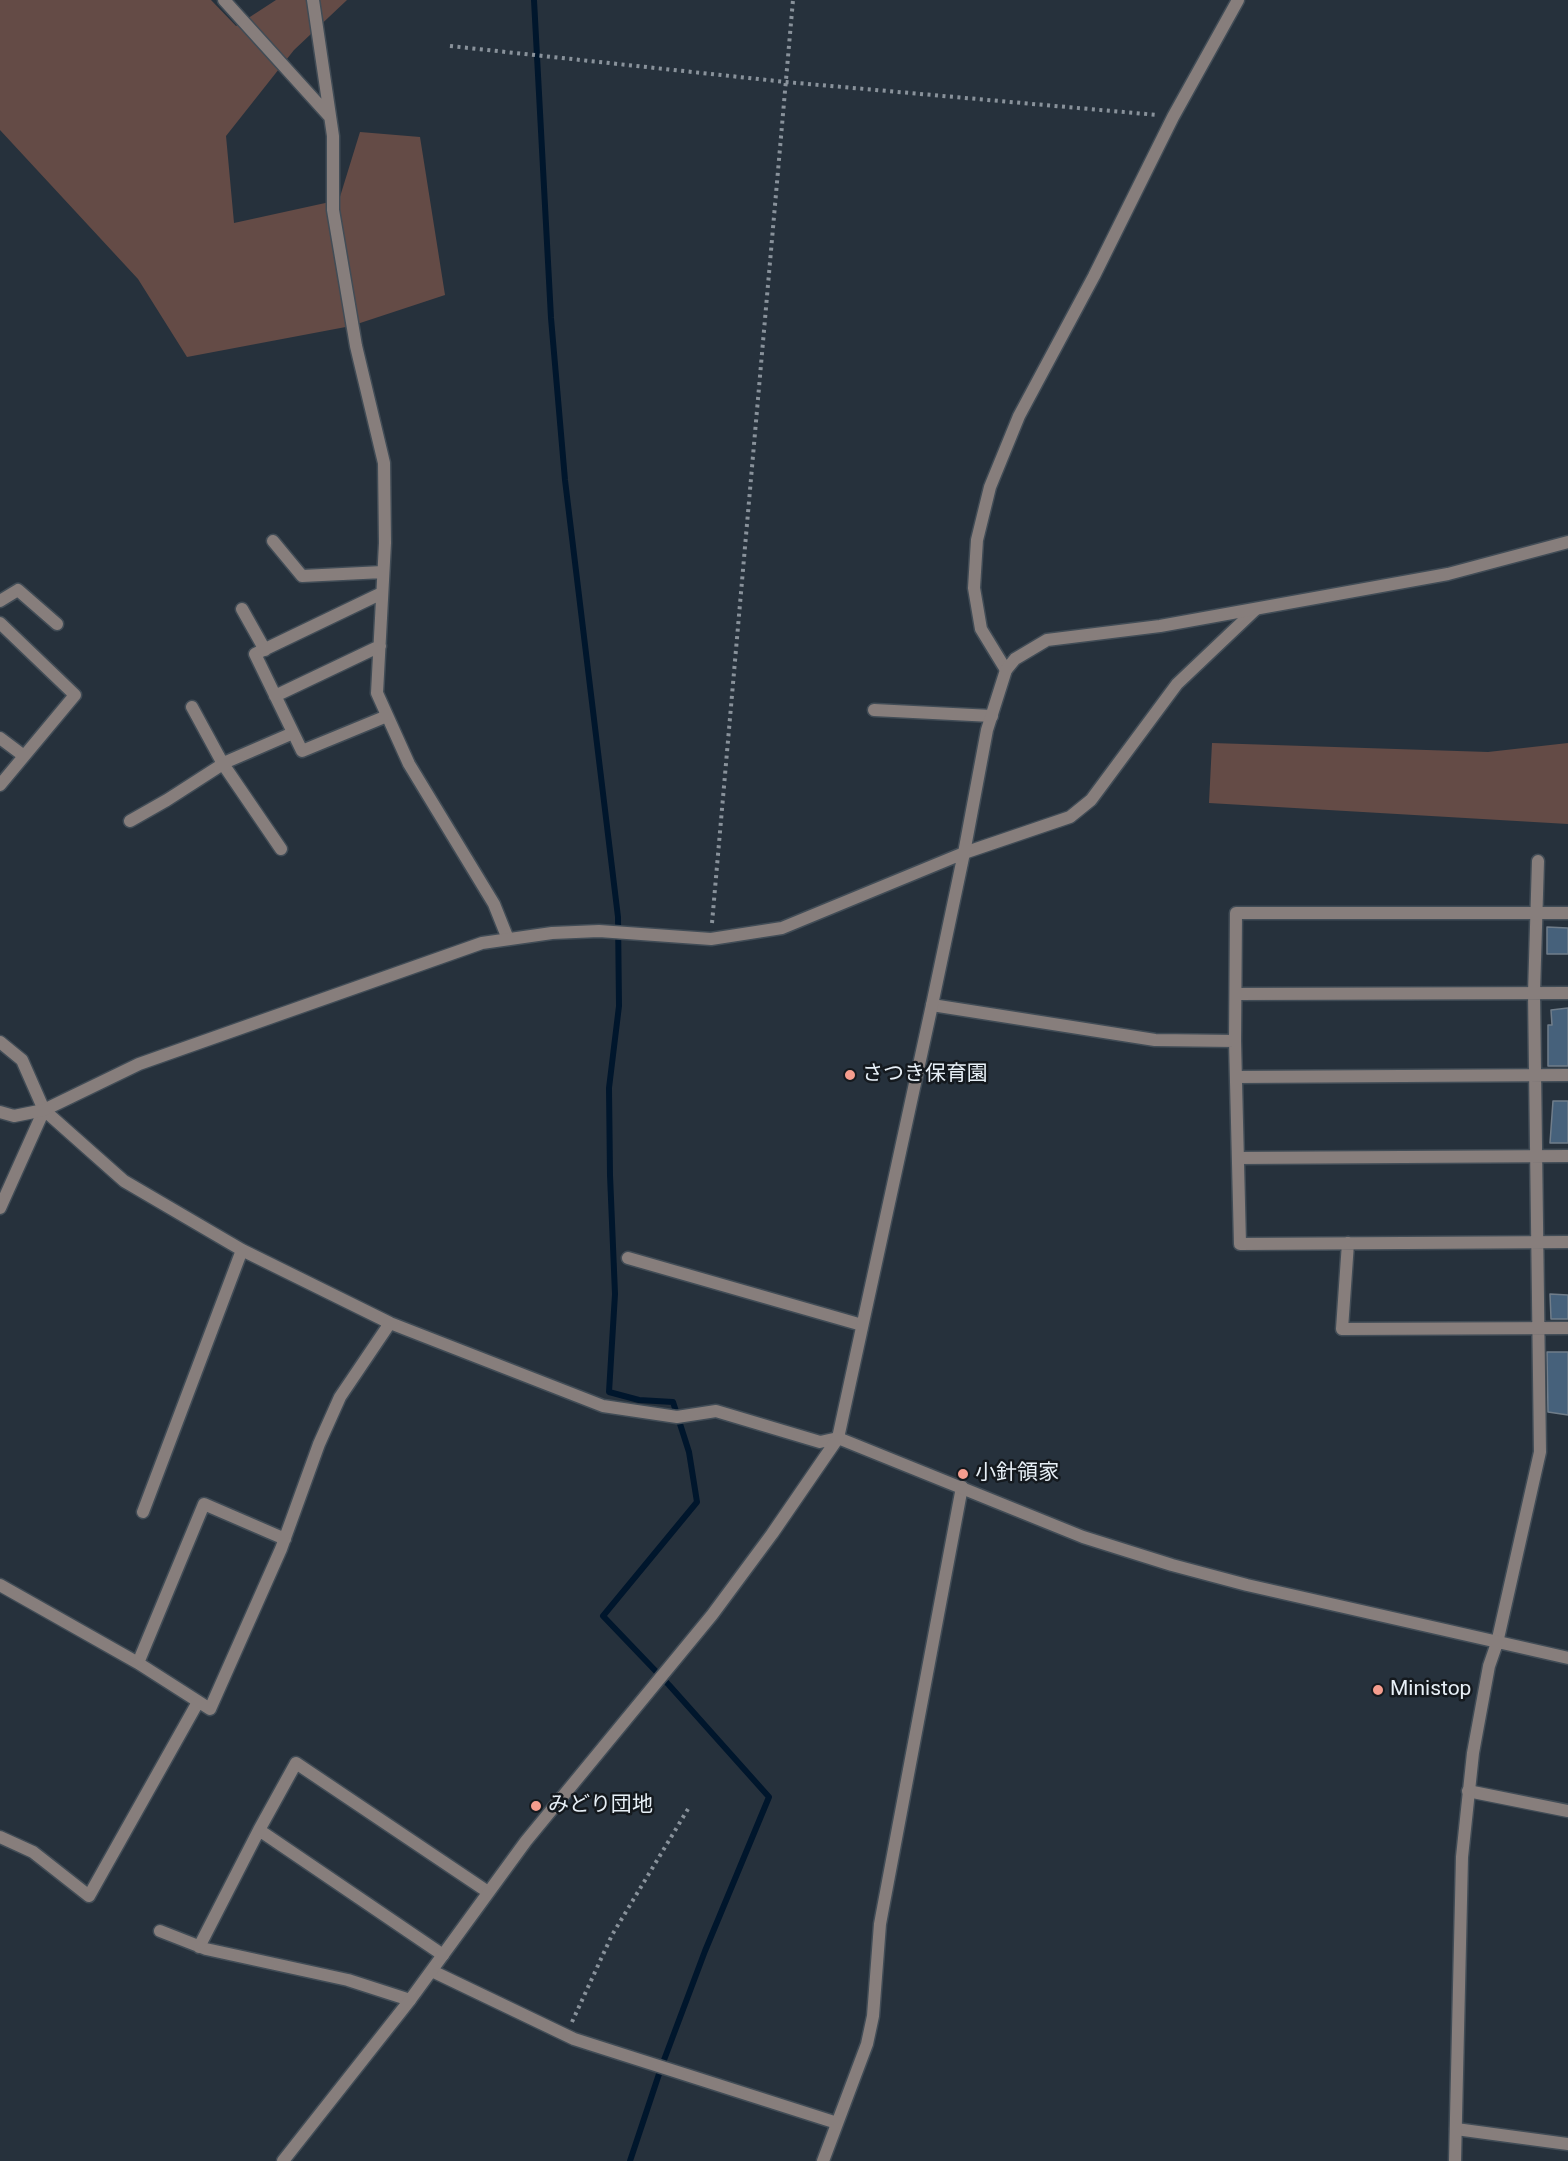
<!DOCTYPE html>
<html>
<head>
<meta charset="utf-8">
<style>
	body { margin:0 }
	canvas { display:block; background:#26313c }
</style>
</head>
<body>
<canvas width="1568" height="2161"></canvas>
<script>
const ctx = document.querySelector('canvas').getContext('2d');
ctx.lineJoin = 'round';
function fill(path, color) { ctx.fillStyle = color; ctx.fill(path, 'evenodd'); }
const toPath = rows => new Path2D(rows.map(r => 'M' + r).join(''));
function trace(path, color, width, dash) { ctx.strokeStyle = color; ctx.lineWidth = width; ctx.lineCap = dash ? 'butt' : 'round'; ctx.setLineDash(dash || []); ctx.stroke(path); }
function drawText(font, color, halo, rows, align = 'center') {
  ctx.font = font + ' Roboto,"Noto Sans JP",sans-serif'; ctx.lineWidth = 5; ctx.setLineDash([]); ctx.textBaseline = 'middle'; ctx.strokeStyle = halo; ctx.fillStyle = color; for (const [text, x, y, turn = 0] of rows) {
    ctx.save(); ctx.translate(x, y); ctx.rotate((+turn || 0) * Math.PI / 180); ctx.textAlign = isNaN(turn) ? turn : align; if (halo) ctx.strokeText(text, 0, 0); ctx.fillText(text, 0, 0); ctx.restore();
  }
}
fill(toPath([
	[0,0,211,0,236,26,276,0,347,0,294,50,226,136,234,223,339,200,360,132,420,137,445,295,351,326,187,357,138,279,0,130],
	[1212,743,1488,752,1568,743,1568,824,1209,803]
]), '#644b46');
trace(toPath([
	[534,0,551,318,565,480,618,917,619,1006,609,1088,610,1175,615,1294,609,1392,639,1400,673,1402,689,1452,697,1502,603,1616,669,1685,769,1797,705,1951,661,2068,630,2161]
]), '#00162c', 6);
const building = toPath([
	[1547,927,1568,928,1568,954,1547,954,1547,927],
	[1568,1008,1568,1066,1548,1066,1548,1025,1552,1025,1551,1010,1568,1008],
	[1553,1101,1568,1101,1568,1143,1550,1143,1553,1101],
	[1550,1294,1568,1295,1568,1319,1551,1319,1550,1294],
	[1547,1352,1568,1352,1568,1415,1548,1412,1547,1352]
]);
fill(building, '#46617b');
trace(building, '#707d8a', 1.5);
const minor = toPath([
	[224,0,330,117],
	[313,0,333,136,333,210,356,346,384,463,385,543,377,693,409,764,494,904,508,939],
	[273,541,302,576,383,572],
	[382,593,255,654,302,751,387,716],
	[0,601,18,590,57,624],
	[242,609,265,650],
	[0,623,75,695,0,785],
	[1006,670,981,629,974,588,977,540,990,487,1019,416,1094,276,1173,117,1238,0],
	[275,696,380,646],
	[192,707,223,764,281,849],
	[874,710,992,716],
	[0,738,24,756],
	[130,821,167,800,226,762,293,733],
	[964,853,1070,817,1091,800,1177,684,1256,609],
	[1568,913,1236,913,1235,1041,1240,1244,1568,1242],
	[1236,994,1568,993],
	[932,1005,1155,1040,1235,1041],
	[0,1042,22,1060,44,1110,124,1181,242,1250,390,1323,603,1406,677,1417,716,1411,820,1442,838,1438],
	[1236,1077,1568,1075],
	[1238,1158,1568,1156],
	[0,1208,44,1110],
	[1348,1243,1342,1329,1568,1328],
	[628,1258,862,1325],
	[143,1512,242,1250],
	[0,1585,138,1663,210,1709,281,1549,319,1444,340,1397,390,1323],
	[1497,1643,1540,1452,1534,993,1538,861],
	[138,1663,204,1504,285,1539],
	[1468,1791,1568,1811],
	[259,1830,443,1955],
	[0,1837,33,1852,89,1896,198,1702],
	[160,1931,206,1949,348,1980,410,2000],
	[199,1947,259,1830,296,1763,488,1892],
	[432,1971,574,2039,837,2123],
	[1456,2129,1568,2144],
	[823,2161,867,2044,873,2016,880,1924,962,1487]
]);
const tertiary = toPath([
	[0,1112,14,1116,44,1110,139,1064,482,943,552,933,599,931,711,939,782,928,964,853],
	[838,1438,1083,1537,1172,1565,1247,1585,1568,1658],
	[283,2161,410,2000,526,1841,712,1615,772,1534,838,1438,932,1005,964,853,987,730,1006,670,1015,659,1047,640,1160,626,1448,574,1568,542],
	[1455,2161,1462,1857,1473,1753,1489,1666,1497,1643]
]);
trace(minor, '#414c56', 15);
trace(tertiary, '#414c56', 15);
trace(toPath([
	[450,46,786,82,1157,115],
	[712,923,793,0],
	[572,2022,612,1935,688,1809]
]), '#89929b', 4, [3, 4.5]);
trace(minor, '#877e7c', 12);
trace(tertiary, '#877e7c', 12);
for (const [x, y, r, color] of [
	[850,1075,6,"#f59d8e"],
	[963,1474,6,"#f59d8e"],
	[1378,1690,6,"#f59d8e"],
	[536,1806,6,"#f59d8e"]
]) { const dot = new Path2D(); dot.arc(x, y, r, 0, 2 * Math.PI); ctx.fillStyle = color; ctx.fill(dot); trace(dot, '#14191e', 2); }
drawText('21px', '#e7eff6', '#14191e', [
	["さつき保育園",862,1075],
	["小針領家",975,1474],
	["Ministop",1390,1690],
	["みどり団地",548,1806]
], 'left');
</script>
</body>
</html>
